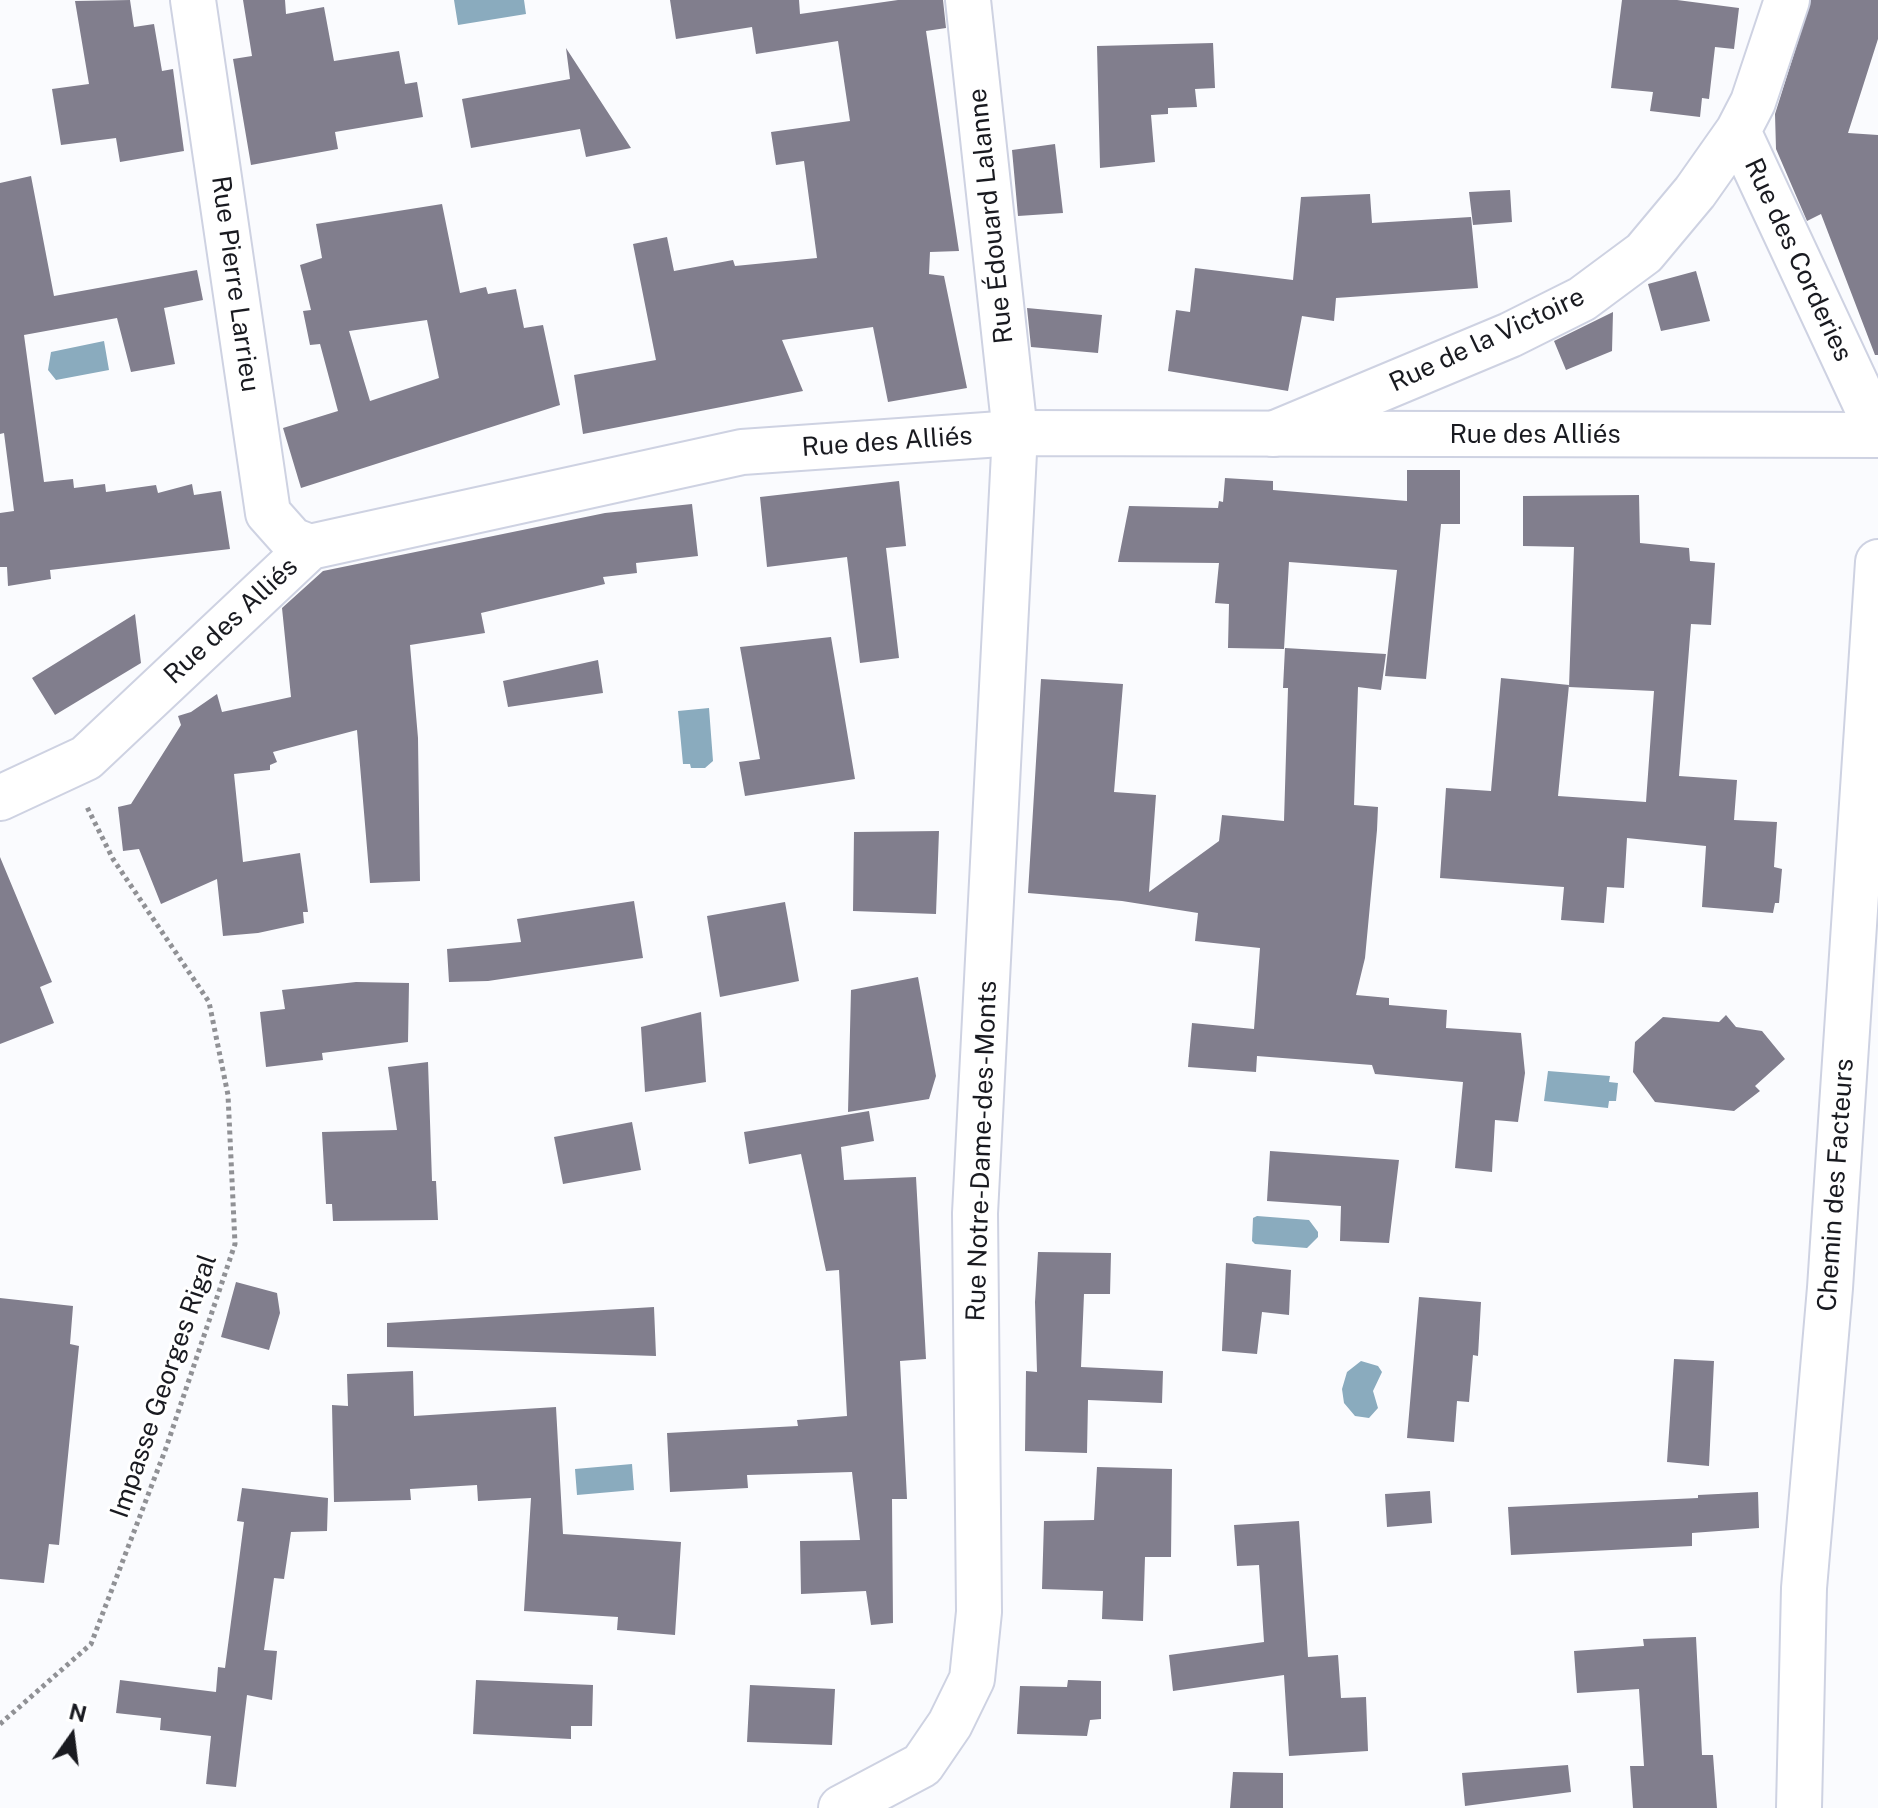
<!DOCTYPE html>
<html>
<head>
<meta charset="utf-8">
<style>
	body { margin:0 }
	#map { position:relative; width:1878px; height:1808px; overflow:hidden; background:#fafbfe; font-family:"Public Sans",sans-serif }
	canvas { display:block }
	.north { position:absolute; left:32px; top:1696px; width:80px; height:80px; -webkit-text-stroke:6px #fff; paint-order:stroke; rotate:14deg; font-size:22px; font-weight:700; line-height:32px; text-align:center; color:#191a20 }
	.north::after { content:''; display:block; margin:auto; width:28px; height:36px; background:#191a20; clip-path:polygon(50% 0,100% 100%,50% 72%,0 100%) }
</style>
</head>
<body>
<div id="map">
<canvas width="1878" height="1808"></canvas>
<div class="north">N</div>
</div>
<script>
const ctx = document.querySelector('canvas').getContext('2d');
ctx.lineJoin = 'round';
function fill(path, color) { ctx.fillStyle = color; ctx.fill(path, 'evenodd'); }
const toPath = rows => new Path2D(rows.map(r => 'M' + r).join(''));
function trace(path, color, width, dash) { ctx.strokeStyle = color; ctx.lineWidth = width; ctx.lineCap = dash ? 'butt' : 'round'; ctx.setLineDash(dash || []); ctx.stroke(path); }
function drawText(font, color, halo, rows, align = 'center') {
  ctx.font = font + ' "Public Sans",sans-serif'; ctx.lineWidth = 6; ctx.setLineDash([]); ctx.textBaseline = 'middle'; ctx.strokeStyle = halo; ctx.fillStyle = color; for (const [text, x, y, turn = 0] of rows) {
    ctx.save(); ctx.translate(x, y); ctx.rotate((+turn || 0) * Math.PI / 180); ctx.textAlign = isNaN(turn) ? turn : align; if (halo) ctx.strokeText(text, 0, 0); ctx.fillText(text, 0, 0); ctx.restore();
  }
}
fill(toPath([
	[454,0,524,0,526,14,458,25],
	[104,341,109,370,56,380,48,370,51,352],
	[709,708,713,761,705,768,691,768,690,764,683,764,678,711],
	[1548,1071,1610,1076,1609,1082,1618,1083,1616,1101,1609,1101,1608,1108,1544,1101],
	[1257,1216,1309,1220,1318,1232,1318,1237,1307,1248,1255,1244,1252,1241,1253,1218],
	[1361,1361,1378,1366,1382,1372,1373,1391,1378,1408,1369,1418,1355,1416,1344,1403,1342,1389,1347,1372],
	[632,1464,634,1490,577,1495,575,1469]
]), '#8aabbe');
fill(toPath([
	[130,0,134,27,154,24,162,71,173,69,184,151,120,162,116,138,61,145,52,89,89,84,75,1],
	[243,0,285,0,286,14,324,7,334,61,399,51,405,84,417,82,423,117,335,132,338,149,251,165,233,59,252,56],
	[670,0,799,0,800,14,898,0,943,0,946,28,926,31,959,251,930,252,929,274,944,276,967,388,888,402,873,327,782,340,803,391,583,434,574,375,656,360,633,244,667,237,674,271,733,260,735,266,817,258,804,161,776,165,771,132,850,121,838,41,756,54,752,27,676,39],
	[1622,0,1677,0,1739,8,1734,49,1715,47,1709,99,1702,98,1700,117,1650,111,1653,92,1611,88],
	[1811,0,1878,0,1878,39,1848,133,1878,135,1878,355,1875,355,1821,214,1807,221,1776,149,1775,114],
	[1213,43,1215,88,1195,89,1197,107,1168,108,1168,114,1151,115,1155,162,1100,168,1097,46],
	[566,48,631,148,586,157,580,129,471,148,462,99,570,79],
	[1055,144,1063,213,1018,216,1012,150],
	[31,176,54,296,197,270,203,300,164,308,175,364,131,372,117,318,24,335,44,482,73,479,74,488,105,484,106,492,156,485,158,493,192,484,194,495,221,491,230,549,50,570,51,579,8,586,7,567,0,567,0,513,14,511,4,433,0,434,0,183],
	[1510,190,1512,222,1473,225,1469,192],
	[1370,194,1372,223,1471,217,1478,288,1336,298,1334,321,1302,316,1288,391,1168,371,1176,310,1190,312,1195,268,1293,280,1301,197],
	[442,204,460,293,486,287,488,294,516,289,524,328,543,325,560,405,301,488,283,428,338,411,320,344,310,345,303,311,311,310,300,265,322,258,316,224],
	[427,320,439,378,370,401,349,331],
	[1696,271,1710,321,1661,331,1648,284],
	[1027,308,1102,315,1098,353,1031,347],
	[1613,312,1612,351,1566,370,1554,341],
	[1407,470,1460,470,1460,524,1441,524,1426,679,1385,676,1397,570,1289,562,1284,649,1228,648,1229,604,1215,603,1219,563,1118,562,1129,506,1218,508,1219,501,1223,502,1225,478,1273,481,1273,490,1407,501],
	[899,481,906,546,886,548,899,658,860,663,847,557,767,567,760,497],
	[1639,495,1640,543,1689,548,1690,561,1715,563,1711,625,1691,624,1679,776,1737,780,1734,820,1777,822,1774,867,1782,869,1779,903,1775,903,1773,913,1702,907,1706,846,1627,838,1624,888,1607,887,1604,923,1561,920,1564,887,1440,878,1446,788,1491,791,1501,678,1569,685,1558,796,1646,802,1654,691,1569,687,1574,547,1523,546,1523,496],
	[692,504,698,556,636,563,637,573,603,577,605,584,481,613,485,633,410,645,418,738,420,881,370,883,357,730,273,752,277,762,270,765,270,770,234,774,243,862,300,853,308,912,303,912,304,923,258,933,223,936,217,879,161,904,139,849,123,851,118,807,131,804,181,725,178,716,191,712,217,694,222,712,291,697,282,608,323,571,605,513],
	[135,614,141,663,55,715,32,678],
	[831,637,855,779,745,796,739,762,760,759,740,647],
	[1285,648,1386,654,1381,690,1358,687,1354,805,1378,807,1377,830,1365,958,1356,995,1389,998,1389,1005,1447,1010,1446,1028,1521,1033,1525,1073,1518,1122,1495,1120,1492,1172,1455,1168,1463,1082,1375,1074,1372,1065,1257,1056,1256,1072,1188,1067,1192,1023,1254,1029,1260,948,1195,941,1198,913,1122,901,1028,893,1041,679,1123,684,1114,792,1156,795,1149,892,1219,841,1222,815,1284,821,1288,688,1283,688],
	[598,660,603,693,508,707,503,681],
	[939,831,936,914,853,911,854,832],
	[0,857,52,982,40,987,54,1023,0,1044],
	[634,901,643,958,488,981,449,982,447,949,521,942,517,919],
	[785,902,799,981,720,997,707,916],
	[918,977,936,1076,929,1099,848,1112,851,990],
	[356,982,409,983,408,1042,322,1053,323,1060,266,1067,260,1012,285,1009,282,990],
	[701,1012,706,1082,645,1092,641,1027],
	[1726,1015,1736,1027,1762,1031,1785,1059,1755,1086,1760,1091,1734,1111,1655,1102,1633,1072,1635,1042,1663,1017,1719,1022],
	[428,1062,432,1181,436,1181,438,1220,333,1221,332,1204,326,1204,322,1132,397,1130,388,1067],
	[869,1111,874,1141,841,1147,844,1180,916,1177,926,1359,900,1361,907,1499,892,1499,893,1623,871,1625,866,1591,801,1594,800,1541,860,1540,852,1472,747,1475,748,1488,670,1492,667,1433,798,1426,797,1420,847,1416,839,1270,826,1271,801,1154,749,1164,744,1132],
	[632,1122,641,1170,563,1184,554,1137],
	[1270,1151,1399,1160,1389,1243,1340,1241,1341,1206,1267,1201],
	[1038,1252,1111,1253,1110,1294,1084,1294,1081,1367,1163,1371,1162,1403,1088,1400,1087,1453,1025,1451,1026,1371,1037,1372,1035,1302],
	[1226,1263,1291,1270,1289,1315,1262,1312,1257,1354,1222,1351],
	[236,1282,277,1293,280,1313,269,1350,221,1337],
	[1419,1297,1481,1302,1478,1356,1473,1355,1469,1402,1457,1401,1454,1442,1407,1438],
	[0,1298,73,1306,70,1344,79,1346,59,1545,49,1544,44,1583,0,1579],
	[654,1307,656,1356,387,1347,387,1323],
	[1674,1359,1714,1361,1709,1466,1667,1462],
	[413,1371,414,1416,556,1407,563,1534,681,1542,675,1635,617,1630,618,1617,524,1611,531,1498,478,1501,477,1485,410,1489,411,1500,334,1502,332,1405,348,1406,347,1374],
	[1097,1467,1172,1469,1171,1557,1145,1557,1143,1621,1102,1619,1103,1591,1042,1589,1044,1521,1094,1520],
	[242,1488,328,1498,327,1531,291,1532,284,1579,274,1578,264,1650,277,1651,272,1700,247,1695,236,1787,206,1784,211,1736,160,1730,161,1718,116,1713,120,1680,216,1692,218,1667,225,1668,244,1522,237,1521],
	[1430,1491,1432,1523,1387,1527,1385,1494],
	[1758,1492,1759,1528,1692,1533,1692,1546,1511,1555,1508,1507,1698,1498,1698,1495],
	[1299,1521,1308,1657,1338,1655,1341,1698,1366,1697,1368,1751,1289,1756,1284,1675,1173,1691,1169,1655,1264,1642,1259,1565,1237,1566,1234,1525],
	[1696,1637,1702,1755,1713,1755,1717,1808,1633,1808,1630,1766,1644,1766,1639,1689,1577,1693,1574,1651,1644,1646,1643,1639],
	[476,1680,593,1685,592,1726,571,1726,571,1739,473,1734],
	[1068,1680,1101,1681,1101,1719,1090,1720,1087,1736,1017,1734,1020,1686,1067,1687],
	[750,1685,835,1689,832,1745,747,1742],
	[1568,1765,1571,1792,1465,1806,1462,1773],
	[1233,1772,1283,1773,1283,1808,1230,1808]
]), '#817e8d');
const minor = toPath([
	[1738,131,1878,431],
	[1273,434,1510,335,1582,299,1644,253,1695,192,1738,131,1753,102,1787,0],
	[841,1808,922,1765,950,1724,972,1679,979,1612,975,1213,1015,433,968,0],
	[1799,1808,1804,1588,1830,1288,1878,562]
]);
const tertiary = toPath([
	[193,0,268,513,292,540,310,547],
	[0,798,86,758,310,547,742,452,1015,433,1878,435]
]);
trace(minor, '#ced2e2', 48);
trace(tertiary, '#ced2e2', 48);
trace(toPath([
	[0,1724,91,1644,166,1448,235,1244,228,1095,209,1002,113,859,86,805]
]), '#909195', 5, [4, 4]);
trace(minor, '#fff', 44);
trace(tertiary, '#fff', 44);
drawText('26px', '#191a20', '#fff', [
	["Rue Édouard Lalanne",991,216,-96],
	["Rue des Corderies",1798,260,65],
	["Rue Pierre Larrieu",235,284,82],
	["Rue de la Victoire",1487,340,-25],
	["Rue des Alliés",1535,435],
	["Rue des Alliés",887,442,-4],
	["Rue des Alliés",231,621,-43],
	["Rue Notre-Dame-des-Monts",982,1151,-88],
	["Chemin des Facteurs",1836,1185,-86],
	["Impasse Georges Rigal",164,1386,-71]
]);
</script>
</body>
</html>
